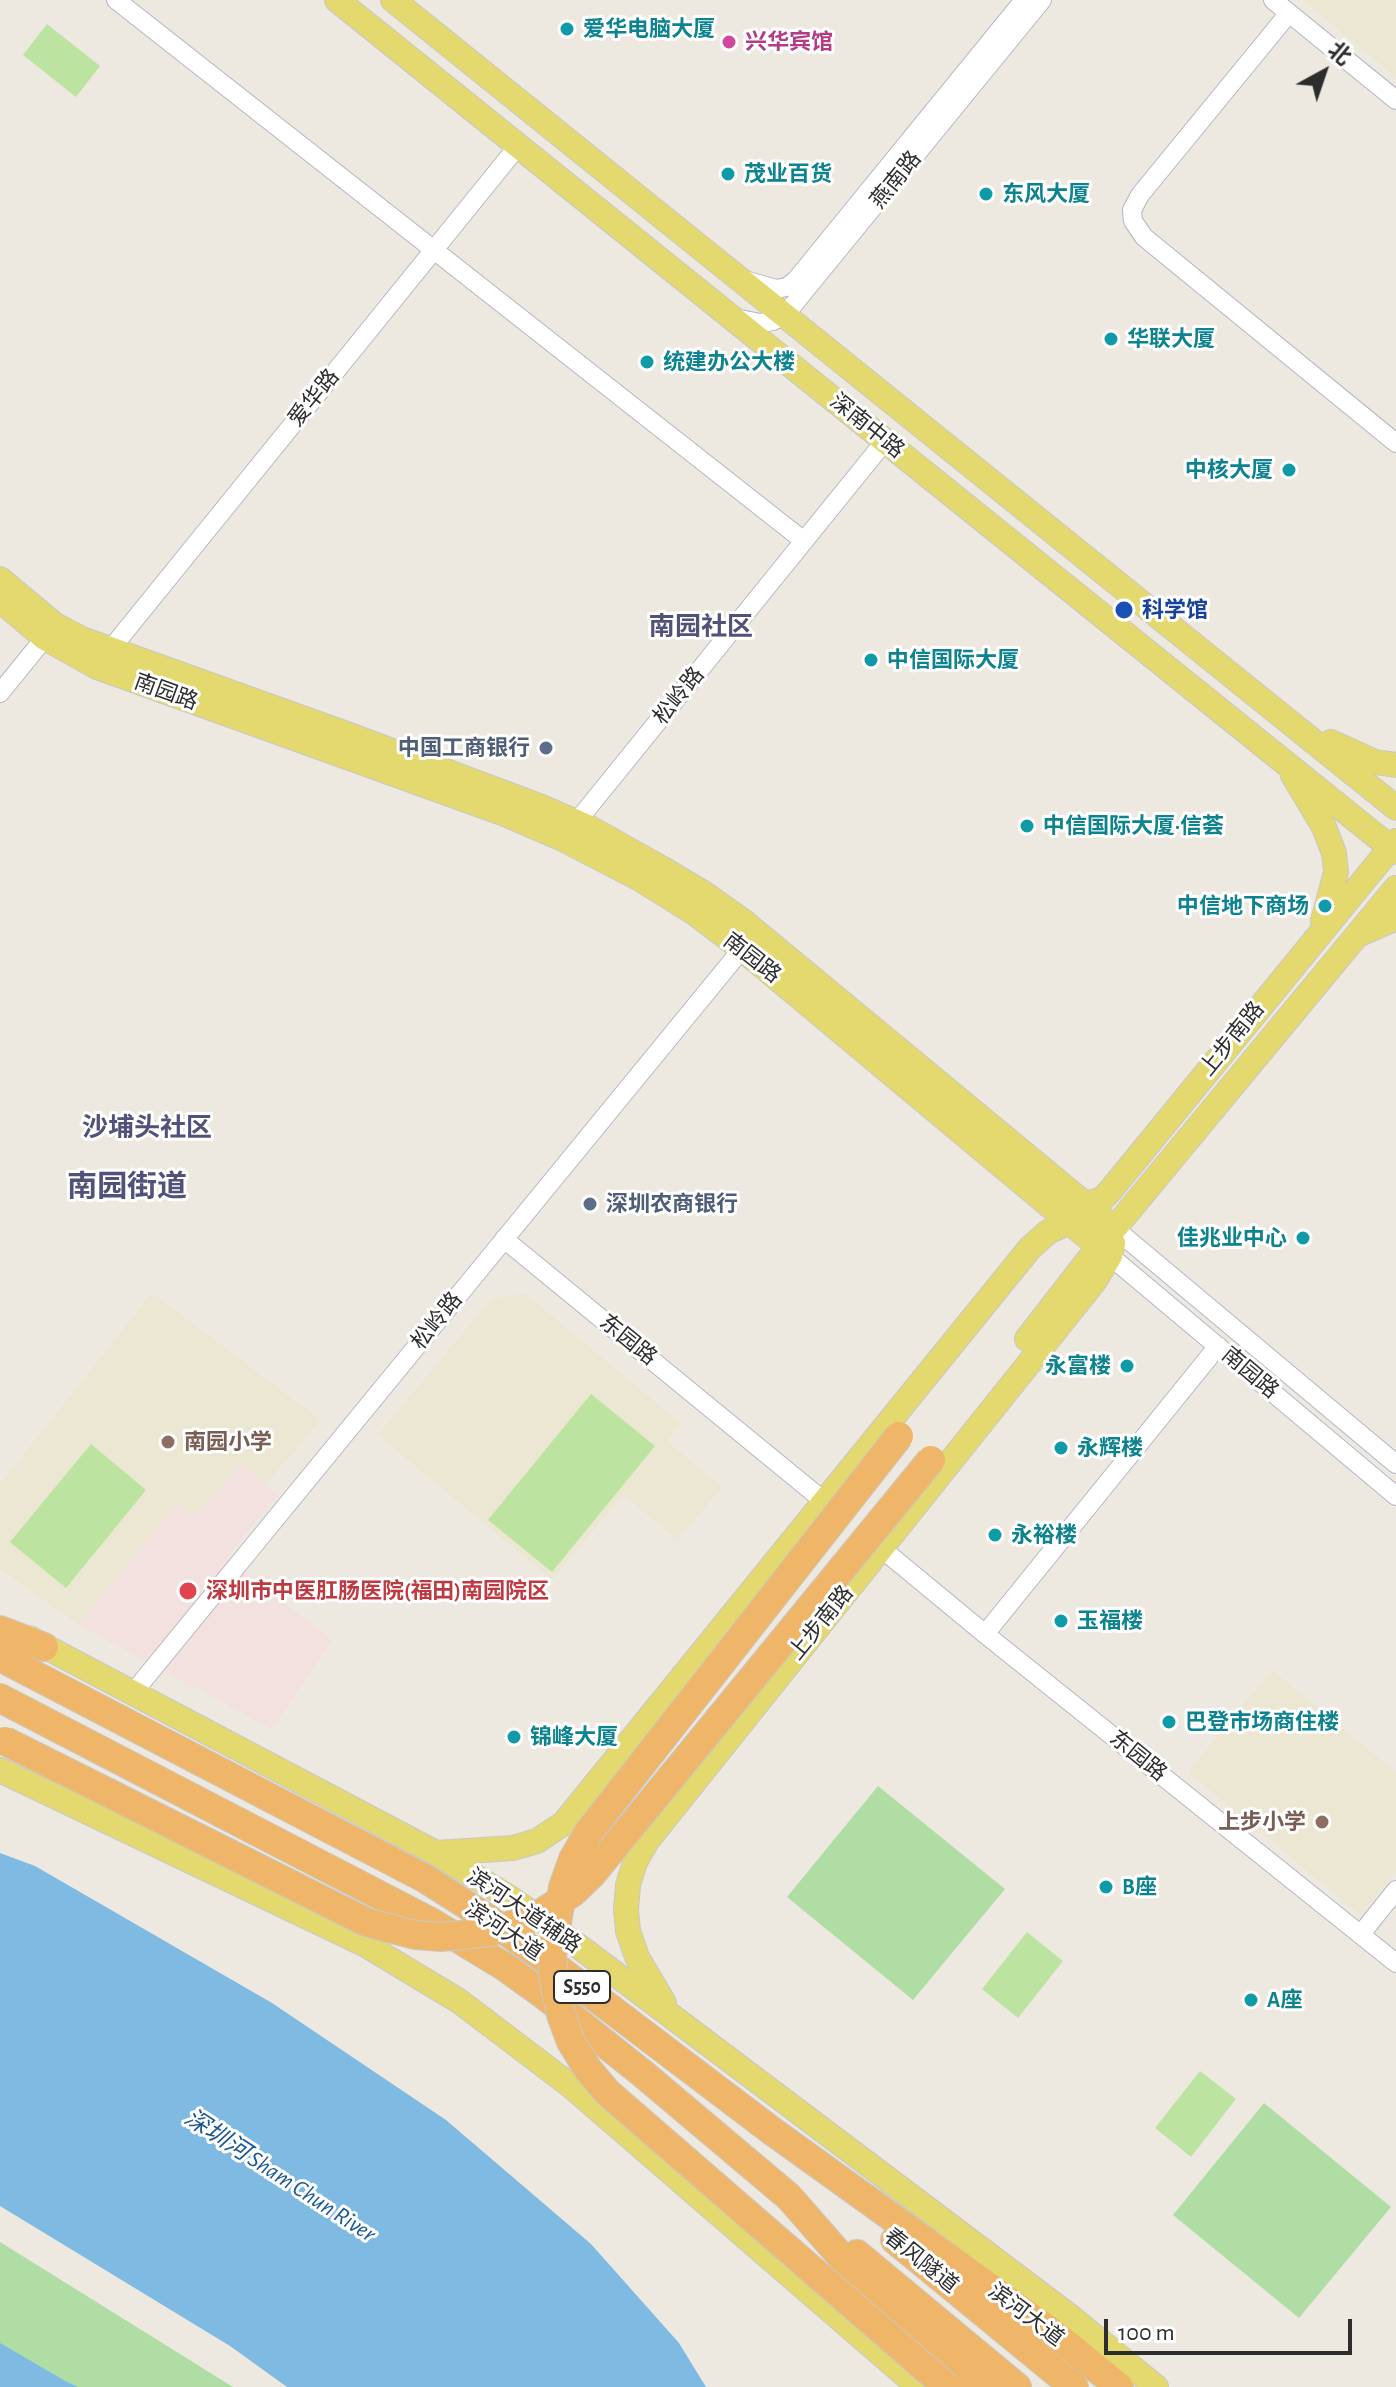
<!DOCTYPE html>
<html>
<head>
<meta charset="utf-8">
<style>
	body { margin:0 }
	#map { position:relative; width:1396px; height:2387px; overflow:hidden; background:#ede9e1; font-family:"Alegreya Sans","Noto Sans SC",sans-serif }
	canvas { display:block }
	.north { position:absolute; left:1284px; top:32px; width:80px; height:80px; -webkit-text-stroke:6px #fff; paint-order:stroke; rotate:40deg; font-size:22px; font-weight:700; line-height:32px; text-align:center; color:#2d2d2d }
	.north::after { content:''; display:block; margin:auto; width:28px; height:36px; background:#2d2d2d; clip-path:polygon(50% 0,100% 100%,50% 72%,0 100%) }
	.scale { position:absolute; left:1104px; top:2319px; width:248px; height:36px; box-sizing:border-box; border:4px solid #2d2d2d; border-top:0; padding-left:10px; font-size:24px; line-height:28px; white-space:nowrap; color:#2d2d2d; -webkit-text-stroke:6px #fff; paint-order:stroke }
</style>
</head>
<body>
<div id="map">
<canvas width="1396" height="2387"></canvas>
<div class="north">北</div>
<div class="scale">100 m</div>
</div>
<script>
const ctx = document.querySelector('canvas').getContext('2d');
ctx.lineJoin = 'round';
function fill(path, color) { ctx.fillStyle = color; ctx.fill(path, 'evenodd'); }
const toPath = rows => new Path2D(rows.map(r => 'M' + r).join(''));
function trace(path, color, width, dash) { ctx.strokeStyle = color; ctx.lineWidth = width; ctx.lineCap = dash ? 'butt' : 'round'; ctx.setLineDash(dash || []); ctx.stroke(path); }
function drawText(font, color, halo, rows, align = 'center') {
  ctx.font = font + ' "Alegreya Sans","Noto Sans SC",sans-serif'; ctx.lineWidth = 6; ctx.setLineDash([]); ctx.textBaseline = 'middle'; ctx.strokeStyle = halo; ctx.fillStyle = color; for (const [text, x, y, turn = 0] of rows) {
    ctx.save(); ctx.translate(x, y); ctx.rotate((+turn || 0) * Math.PI / 180); ctx.textAlign = isNaN(turn) ? turn : align; if (halo) ctx.strokeText(text, 0, 0); ctx.fillText(text, 0, 0); ctx.restore();
  }
}
fill(toPath([
	[1302,0,1396,0,1396,77],
	[152,1293,321,1420,266,1484,241,1463,195,1517,177,1503,79,1625,0,1569,0,1484],
	[526,1294,681,1423,667,1441,722,1487,678,1540,623,1495,552,1580,378,1435,492,1298],
	[1272,1670,1396,1772,1396,1872,1360,1915,1188,1772]
]), '#ece7d2');
fill(toPath([
	[241,1463,278,1495,226,1558,332,1640,272,1729,79,1625,177,1503,196,1516]
]), '#f2e1df');
fill(toPath([
	[878,1786,1005,1889,913,2000,787,1897],
	[1264,2103,1391,2207,1299,2318,1173,2215],
	[0,2242,233,2387,0,2387]
]), '#afdda3');
fill(toPath([
	[47,24,100,66,76,97,23,55],
	[591,1394,655,1446,552,1572,488,1520],
	[91,1444,146,1490,66,1588,10,1542],
	[1027,1932,1063,1961,1018,2018,982,1989],
	[1200,2071,1236,2099,1191,2157,1155,2128]
]), '#bde3a0');
fill(toPath([
	[0,1853,35,1866,272,2003,446,2120,591,2244,679,2343,706,2387,287,2387,230,2346,0,2206],
	[0,2343,67,2382,78,2387,0,2387]
]), '#7fbae3');
const minor = toPath([
	[116,0,804,541],
	[1273,0,1396,100],
	[1289,13,1140,195,1132,210,1133,221,1144,237,1396,443],
	[748,281,776,289,787,287,796,280,1024,0],
	[734,318,761,323,773,321,785,315,1042,0],
	[110,650,518,146],
	[0,693,51,630],
	[570,830,885,441],
	[1114,1228,1396,1464],
	[504,1239,825,1502],
	[1110,1256,1396,1496],
	[881,1548,985,1634,1396,1963],
	[985,1634,1218,1346],
	[132,1694,742,949],
	[1361,1934,1396,1890]
]);
const major = toPath([
	[337,0,1396,852],
	[393,0,1396,808],
	[0,579,55,625,82,639,344,733,539,806,590,828,663,869,705,894,743,921,1114,1228],
	[0,600,45,638,97,667,505,814,563,839,640,879,693,912,742,949,1110,1256],
	[1331,742,1375,762,1396,765],
	[1293,775,1324,827,1334,853,1336,872,1323,921],
	[1362,933,1396,918],
	[1078,1212,1084,1204,1101,1200,1110,1191,1396,841],
	[1027,1339,1089,1259,1396,888],
	[29,1638,436,1853,512,1899,577,1945,962,2235,1072,2318,1156,2387],
	[0,1770,366,1945,459,2001,571,2086,919,2387],
	[436,1853,513,1848,537,1841,564,1823,1030,1248,1048,1232,1069,1222],
	[664,2003,637,1957,628,1931,626,1910,628,1885,635,1862,647,1841,1094,1282,1110,1256,1113,1243]
]);
const highway = toPath([
	[0,1630,44,1647],
	[0,1657,426,1879,484,1916,541,1956,772,2131,1053,2333,1119,2387],
	[0,1698,431,1922,505,1967,544,1995,642,2073,789,2197,872,2292,983,2387],
	[895,2240,1074,2387],
	[857,2254,1017,2387]
]);
trace(minor, '#b4b5bf', 20);
trace(major, '#c8c8c8', 26);
trace(highway, '#c8c8c8', 30);
trace(minor, '#fff', 18);
trace(major, '#e3d96f', 24);
trace(highway, '#efb66a', 28);
const highwayBridge = toPath([
	[899,1436,588,1833,573,1859,563,1887,552,1953,554,1982,561,2015,571,2042,587,2068,607,2092,947,2387],
	[5,1741,366,1922,415,1935,441,1937,491,1932,537,1916,572,1893,592,1874,931,1460]
]);
trace(highwayBridge, '#c8c8c8', 30, []);
trace(highwayBridge, '#efb66a', 28);
for (const [x, y, r, color] of [
	[567,29,8,"#0f9aa8"],
	[729,42,8,"#d1479c"],
	[728,174,8,"#0f9aa8"],
	[986,194,8,"#0f9aa8"],
	[1111,339,8,"#0f9aa8"],
	[647,362,8,"#0f9aa8"],
	[1289,470,8,"#0f9aa8"],
	[1124,610,10,"#1a4fb4"],
	[871,660,8,"#0f9aa8"],
	[546,748,8,"#5c6f8a"],
	[1027,826,8,"#0f9aa8"],
	[1325,906,8,"#0f9aa8"],
	[590,1204,8,"#5c6f8a"],
	[1303,1238,8,"#0f9aa8"],
	[1127,1366,8,"#0f9aa8"],
	[168,1442,8,"#8d6e63"],
	[1061,1448,8,"#0f9aa8"],
	[995,1535,8,"#0f9aa8"],
	[188,1591,10,"#e0444e"],
	[1061,1621,8,"#0f9aa8"],
	[1169,1722,8,"#0f9aa8"],
	[514,1737,8,"#0f9aa8"],
	[1322,1822,8,"#8d6e63"],
	[1106,1887,8,"#0f9aa8"],
	[1251,2000,8,"#0f9aa8"]
]) { const dot = new Path2D(); dot.arc(x, y, r, 0, 2 * Math.PI); ctx.fillStyle = color; ctx.fill(dot); trace(dot, '#fff', 3); }
for (const [x, y, w] of [
	[582,1987,56]
]) { const box = new Path2D(); box.roundRect(x - w / 2, y - 16, w, 32, 6); ctx.fillStyle = '#fff'; ctx.fill(box); trace(box, '#2d2d2d', 2); }
drawText('bold 20px', '#2d2d2d', null, [
	["S550",582,1987]
]);
drawText('bold 22px', '#0d838f', '#fff', [
	["爱华电脑大厦",583,29],
	["茂业百货",744,174],
	["东风大厦",1002,194],
	["华联大厦",1127,339],
	["统建办公大楼",663,362],
	["中核大厦",1273,470,"right"],
	["中信国际大厦",887,660],
	["中信国际大厦·信荟",1043,826],
	["中信地下商场",1309,906,"right"],
	["佳兆业中心",1287,1238,"right"],
	["永富楼",1111,1366,"right"],
	["永辉楼",1077,1448],
	["永裕楼",1011,1535],
	["玉福楼",1077,1621],
	["巴登市场商住楼",1185,1722],
	["锦峰大厦",530,1737],
	["B座",1122,1887],
	["A座",1267,2000]
], 'left');
drawText('bold 22px', '#b23c85', '#fff', [
	["兴华宾馆",745,42]
], 'left');
drawText('22px', '#2d2d2d', '#fff', [
	["燕南路",896,180,-51],
	["爱华路",314,398,-51],
	["深南中路",867,426,39],
	["南园路",166,692,20],
	["松岭路",679,696,-51],
	["南园路",752,958,38],
	["上步南路",1232,1039,-51],
	["松岭路",437,1321,-51],
	["东园路",628,1340,39],
	["南园路",1250,1373,40],
	["上步南路",821,1623,-51],
	["东园路",1138,1756,39],
	["滨河大道辅路",524,1911,34],
	["滨河大道",504,1931,34],
	["春风隧道",921,2261,39],
	["滨河大道",1026,2315,37]
]);
drawText('bold 22px', '#164399', '#fff', [
	["科学馆",1142,610]
], 'left');
drawText('bold 22px', '#4e5e75', '#fff', [
	["中国工商银行",530,748],
	["深圳农商银行",606,1204,"left"]
], 'right');
drawText('bold 22px', '#785e54', '#fff', [
	["南园小学",184,1442],
	["上步小学",1306,1822,"right"]
], 'left');
drawText('bold 22px', '#be3a42', '#fff', [
	["深圳市中医肛肠医院(福田)南园院区",206,1591]
], 'left');
drawText('italic 24px', '#1b5892', '#fff', [
	["深圳河 Sham Chun River",280,2176,33]
]);
drawText('bold 26px', '#515279', '#fff', [
	["南园社区",701,627],
	["沙埔头社区",147,1128]
]);
drawText('bold 30px', '#515279', '#fff', [
	["南园街道",127,1187]
]);
</script>
</body>
</html>
